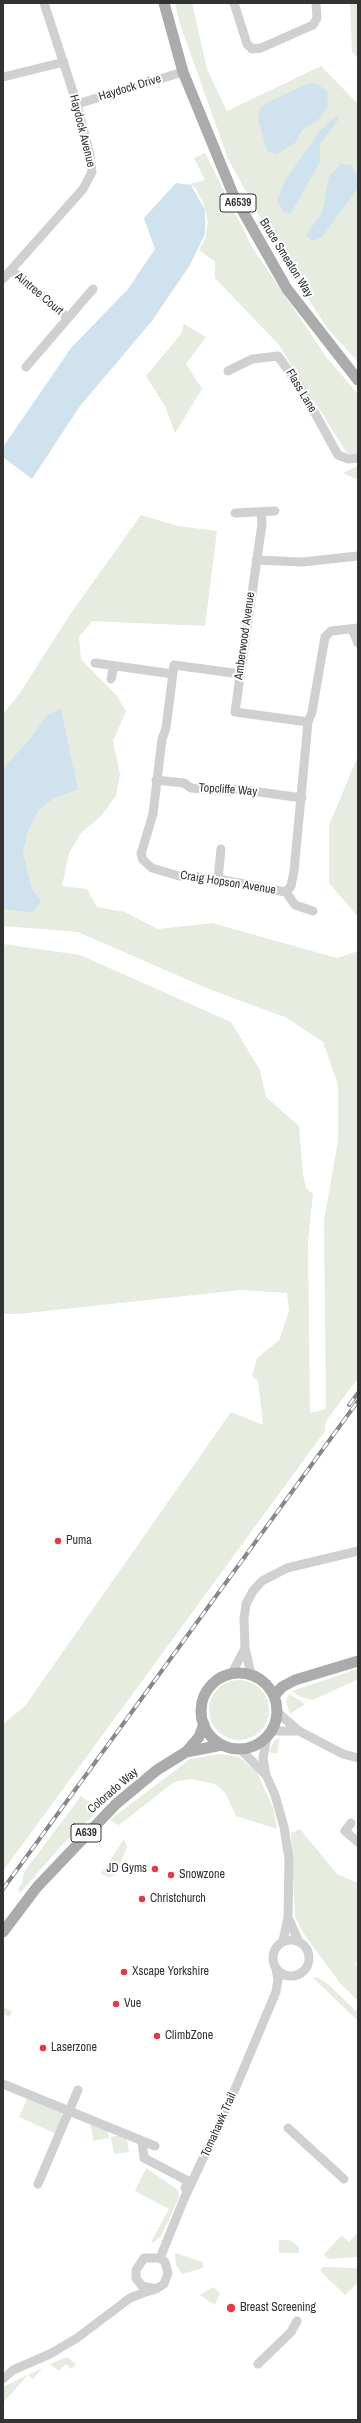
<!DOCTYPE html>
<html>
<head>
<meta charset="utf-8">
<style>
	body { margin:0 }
	#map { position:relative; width:361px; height:2423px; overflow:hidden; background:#fff; font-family:"Archivo Narrow",sans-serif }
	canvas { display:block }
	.frame { position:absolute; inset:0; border:4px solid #333; pointer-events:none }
</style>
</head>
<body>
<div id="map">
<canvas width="361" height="2423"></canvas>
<div class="frame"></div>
</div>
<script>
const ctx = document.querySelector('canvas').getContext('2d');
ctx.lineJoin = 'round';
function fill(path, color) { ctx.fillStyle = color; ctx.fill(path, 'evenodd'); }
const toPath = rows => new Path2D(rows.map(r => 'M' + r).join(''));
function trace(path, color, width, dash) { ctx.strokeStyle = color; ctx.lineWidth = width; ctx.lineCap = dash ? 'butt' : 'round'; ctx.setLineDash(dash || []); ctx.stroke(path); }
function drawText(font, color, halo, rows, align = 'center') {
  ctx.font = font + ' "Archivo Narrow",sans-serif'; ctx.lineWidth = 4; ctx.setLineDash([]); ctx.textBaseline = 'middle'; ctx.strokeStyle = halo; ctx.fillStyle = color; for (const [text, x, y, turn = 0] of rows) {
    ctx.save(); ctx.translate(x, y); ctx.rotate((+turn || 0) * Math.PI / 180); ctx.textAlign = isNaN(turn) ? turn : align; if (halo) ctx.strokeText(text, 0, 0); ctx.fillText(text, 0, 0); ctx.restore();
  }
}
fill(toPath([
	[175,3,192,3,207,69,227,111,321,66,358,104,358,362,328,329,291,273,228,159,180,24],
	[350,3,358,3,358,59,352,51],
	[205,153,252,247,327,358,358,394,358,455,355,456,347,453,279,345,215,278,215,262,199,250,205,239,208,222,204,205,196,189,189,184,205,180,194,158],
	[184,324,206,337,186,364,202,389,175,433,165,406,146,376,181,334],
	[358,466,358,480,343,473,351,469],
	[141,515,178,526,217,531,205,626,92,621,79,637,81,659,117,696,126,711,113,741,120,774,116,796,101,816,81,833,69,853,62,886,87,889,97,907,125,912,158,929,212,923,337,958,358,951,358,1378,326,1421,326,1417,325,1431,3,1871,3,1724,25,1706,231,1412,263,1425,258,1381,252,1376,257,1358,279,1340,289,1311,287,1293,241,1290,18,1314,3,1314,3,944,80,955,231,1022,260,1070,266,1097,299,1126,303,1175,306,1188,313,1194,308,1241,310,1413,326,1409,324,1220,338,1141,338,1085,323,1042,285,1017,211,990,78,932,3,926,3,909,32,913,33,891,23,852,28,832,39,810,54,798,78,790,46,716,29,740,3,768,3,714,20,693,69,616],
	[358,756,358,917,329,883,329,825],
	[358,1669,358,1679,313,1700,300,1697,292,1691],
	'209 1710a30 30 0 1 1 60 0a30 30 0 1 1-60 0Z',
	[289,1694,305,1704,290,1714,286,1701],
	[280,1738,277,1754,269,1752,274,1741],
	[221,1754,239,1757,256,1771,273,1807,277,1829,236,1816,226,1794,220,1788,215,1784,191,1779,174,1782,119,1825,110,1820,190,1759],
	[81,1796,92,1804,97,1812,62,1845,20,1893,18,1888,22,1883,24,1872],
	[300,1829,337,1874,358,1883,358,1961,355,1964,358,1967,358,2001,340,1983,304,1934,295,1917,291,1833],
	[124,1839,127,1847,115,1876,112,1875,111,1878,101,1874],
	[312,1977,319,1978,329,1985,358,2013,358,2021],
	[3,2006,12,2012,9,2017,3,2014],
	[28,2096,61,2109,63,2119,56,2134,19,2117],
	[106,2122,109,2138,93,2141,91,2125],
	[126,2134,129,2152,114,2154,111,2137],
	[146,2168,178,2190,179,2197,161,2236,153,2243,151,2242,169,2209,135,2191],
	[358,2232,358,2257,328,2259,324,2254,342,2235,349,2242],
	[279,2240,290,2240,299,2247,299,2253,279,2253],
	[175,2253,203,2262,203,2268,182,2274,176,2265],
	[323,2267,358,2268,358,2282,345,2295,320,2271],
	[213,2287,220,2293,215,2305,200,2295],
	[67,2357,76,2364,71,2369,66,2364,59,2371,50,2364],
	[42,2368,33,2379,28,2375,3,2403,4,2387,7,2385]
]), '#e6ecdf');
fill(toPath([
	[310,83,319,85,327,92,328,106,318,120,302,130,295,143,277,154,267,151,258,120,260,109,268,102],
	[337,115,338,120,320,144,320,162,291,213,284,212,277,201,285,181,319,132],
	[341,164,351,165,358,177,357,189,322,237,312,241,306,235,322,213,329,177],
	[176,183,191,185,205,210,205,234,190,265,152,321,80,406,32,479,3,457,3,447,71,348,128,289,155,249,144,218],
	[61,709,78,790,54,798,39,810,28,832,23,852,33,891,41,901,32,913,3,909,3,768,29,740,46,716]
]), '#cfe2ee');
trace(toPath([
	[234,3,247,44,252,49,261,48,313,25,317,18,316,3],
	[3,77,64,62],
	[77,104,183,72],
	[11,270,68,318,26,367],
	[3,279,83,189,92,172,90,155,77,104,44,3],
	[68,318,93,289],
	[228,371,252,359,278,356,301,388,338,455,348,459,358,458],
	[261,512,262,524,235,712,308,722],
	[235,513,275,511],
	[256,560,302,562,358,556],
	[352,629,358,643],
	[95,663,173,674],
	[240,674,174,665,166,728,162,739,153,814,141,854,143,860,152,868,179,876,218,879,286,892],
	[111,679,114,666],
	[156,780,184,783,191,788,229,791,238,789,302,798],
	[218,879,221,849],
	[286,892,291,886,294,871,308,722,312,712,325,637,331,631,358,628],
	[286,892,295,905,313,911],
	[232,1673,245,1648],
	[251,1674,245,1648,244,1619,246,1604,253,1591,262,1581,287,1568,358,1551],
	[277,1712,299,1731,343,1754,358,1758],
	[271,1731,299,1731],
	[267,1737,263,1758,266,1775,275,1795,284,1827,289,1859,288,1917,283,1941],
	[240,1749,266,1775],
	[351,1823,345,1831,358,1842],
	[288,1917,298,1940],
	'273 1958a18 18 0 1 1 36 0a18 18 0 1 1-36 0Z',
	[3,2084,155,2146],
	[288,2128,344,2179],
	[142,2141,144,2158,188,2181,185,2188],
	[38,2184,78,2090],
	[160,2258,184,2199,233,2094,276,1992,278,1979,276,1969],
	[258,2364,291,2332,297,2321],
	[3,2379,13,2370,50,2354,77,2338,130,2298,143,2293,156,2289,159,2287,164,2284,168,2273,165,2262,160,2258,144,2258,136,2270,136,2278,142,2286,156,2289]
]), '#d0d0d0', 9);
trace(toPath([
	[164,3,183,72,233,194,287,289,358,380],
	'201 1711a38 38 0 1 1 76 0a38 38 0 1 1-76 0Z',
	[274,1696,282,1687,295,1680,358,1661],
	[186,1752,199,1737,204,1724],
	[3,1932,37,1887,116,1804,157,1770,186,1752,222,1745]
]), '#ababab', 11);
const rail = toPath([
	[349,1405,358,1393],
	[3,1889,358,1401]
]);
trace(rail, '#888', 4);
trace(rail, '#fff', 2.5, [8]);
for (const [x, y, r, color] of [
	[58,1541,4,"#e63946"],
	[155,1869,4,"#e63946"],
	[171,1875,4,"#e63946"],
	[142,1899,4,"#e63946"],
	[124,1972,4,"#e63946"],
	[116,2004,4,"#e63946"],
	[157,2036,4,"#e63946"],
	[43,2048,4,"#e63946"],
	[231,2308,5,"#e63946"]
]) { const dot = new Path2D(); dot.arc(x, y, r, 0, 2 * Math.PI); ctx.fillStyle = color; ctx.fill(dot); trace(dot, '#fff', 1.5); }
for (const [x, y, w] of [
	[238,203,36],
	[86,1833,30]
]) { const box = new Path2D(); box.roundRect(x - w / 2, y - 9, w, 18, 3); ctx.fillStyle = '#fff'; ctx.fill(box); trace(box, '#333', 1); }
drawText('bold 11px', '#333', null, [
	["A6539",238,203],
	["A639",86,1833]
]);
drawText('12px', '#333', '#fff', [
	["Haydock Drive",130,88,-17],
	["Haydock Avenue",82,131,76],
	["Bruce Smeaton Way",286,258,58],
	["Aintree Court",39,294,40],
	["Flass Lane",301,391,59],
	["Amberwood Avenue",245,636,-82],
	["Topcliffe Way",228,790,4],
	["Craig Hopson Avenue",228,883,9],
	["Colorado Way",113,1791,-41],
	["Tomahawk Trail",219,2125,-66]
]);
drawText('12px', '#333', '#fff', [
	["Puma",66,1541],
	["JD Gyms",147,1869,"right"],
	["Snowzone",179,1875],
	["Christchurch",150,1899],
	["Xscape Yorkshire",132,1972],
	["Vue",124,2004],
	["ClimbZone",165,2036],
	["Laserzone",51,2048],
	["Breast Screening",240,2308]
], 'left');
</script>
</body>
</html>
